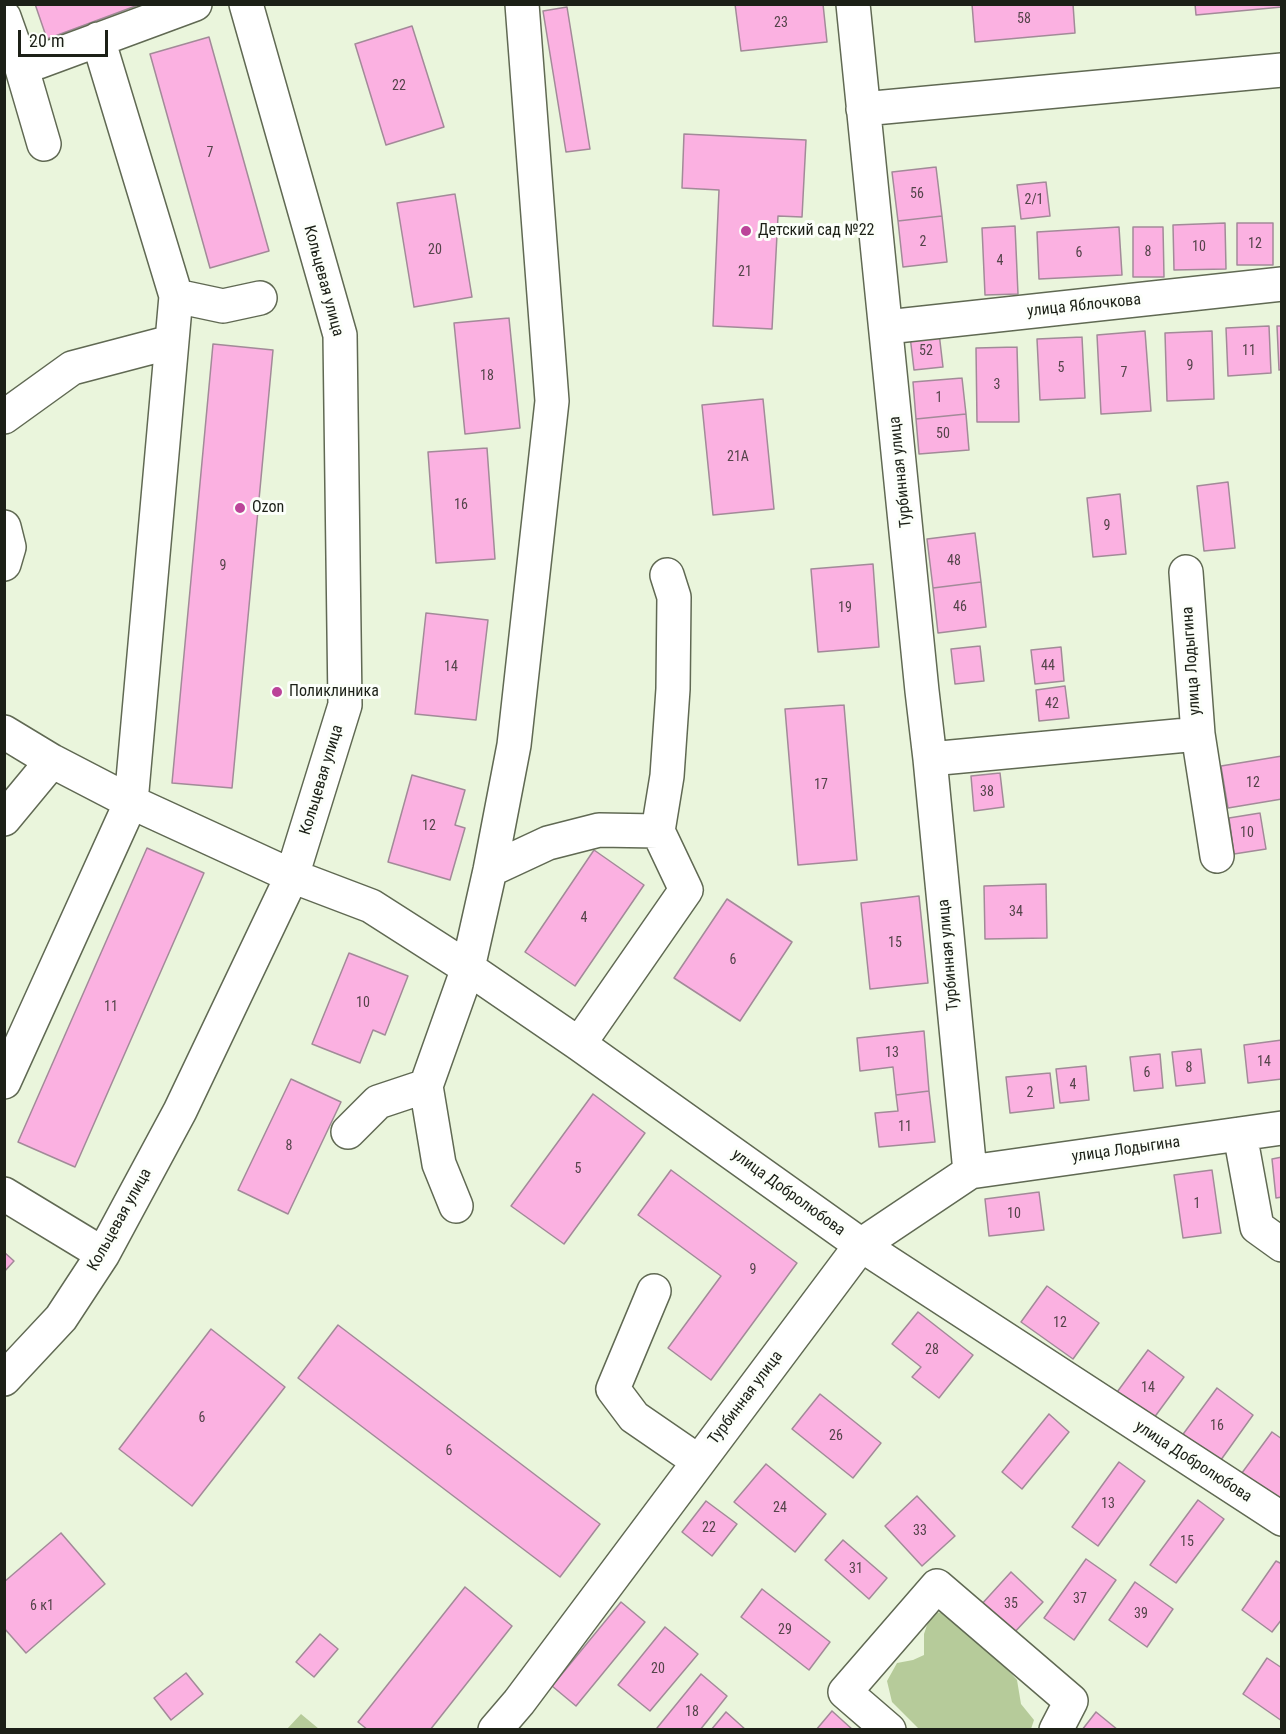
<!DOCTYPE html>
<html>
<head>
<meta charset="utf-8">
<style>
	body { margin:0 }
	#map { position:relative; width:1286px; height:1734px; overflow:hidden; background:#eaf5dc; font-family:"Roboto Condensed",sans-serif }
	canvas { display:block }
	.frame { position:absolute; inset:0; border:6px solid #1c2017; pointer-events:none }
	.scale { position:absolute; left:18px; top:30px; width:90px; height:27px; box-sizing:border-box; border:3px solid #1c2017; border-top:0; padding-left:8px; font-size:18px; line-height:21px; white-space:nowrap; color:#1c2017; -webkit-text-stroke:4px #fcfffa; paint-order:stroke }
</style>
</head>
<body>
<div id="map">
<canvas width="1286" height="1734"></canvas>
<div class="frame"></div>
<div class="scale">20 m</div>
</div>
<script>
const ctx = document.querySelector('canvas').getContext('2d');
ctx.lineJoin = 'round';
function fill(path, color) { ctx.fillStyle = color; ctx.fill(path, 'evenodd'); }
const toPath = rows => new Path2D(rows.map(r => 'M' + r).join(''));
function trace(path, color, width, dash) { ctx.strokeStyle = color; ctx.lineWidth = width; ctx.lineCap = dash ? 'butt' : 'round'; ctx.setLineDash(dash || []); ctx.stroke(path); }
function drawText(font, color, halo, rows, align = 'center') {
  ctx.font = font + ' "Roboto Condensed",sans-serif'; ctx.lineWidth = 6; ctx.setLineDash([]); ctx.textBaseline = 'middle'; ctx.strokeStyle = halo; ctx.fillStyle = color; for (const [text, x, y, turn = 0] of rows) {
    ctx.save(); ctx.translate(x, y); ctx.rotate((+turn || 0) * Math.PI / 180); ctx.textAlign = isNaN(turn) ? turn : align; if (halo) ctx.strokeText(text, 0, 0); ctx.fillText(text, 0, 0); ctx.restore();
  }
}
fill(toPath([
	[946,1612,982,1641,1017,1680,1021,1704,1034,1720,1031,1729,919,1729,892,1702,887,1681,897,1663,913,1660,924,1655,924,1634,931,1613],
	[301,1714,319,1729,287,1729]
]), '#b6cb9a');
const building = toPath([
	[35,4,141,4,47,39,35,4],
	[735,4,823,4,827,42,741,51,735,4],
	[972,4,1073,4,1075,33,975,42,972,4],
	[1195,4,1282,4,1282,7,1196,15,1195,4],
	[567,7,590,149,566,152,543,11,567,7],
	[412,26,444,127,386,145,355,44,412,26],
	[209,37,269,251,210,268,150,54,209,37],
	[684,134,806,140,802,217,778,216,772,329,713,326,719,190,682,188,684,134],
	[936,167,942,216,898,221,892,172,936,167],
	[1046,182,1050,216,1021,219,1017,185,1046,182],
	[455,194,472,297,414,307,397,203,455,194],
	[942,216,947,262,903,267,898,221,942,216],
	[1225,223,1226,269,1174,270,1173,225,1225,223],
	[1237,223,1273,223,1273,265,1237,265,1237,223],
	[1015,226,1018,294,985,295,982,228,1015,226],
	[1119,227,1122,275,1039,279,1037,232,1119,227],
	[1133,227,1163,227,1164,277,1133,277,1133,227],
	[509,318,520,428,465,434,454,323,509,318],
	[1269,326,1271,373,1228,376,1226,328,1269,326],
	[1277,326,1282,326,1282,369,1279,370,1277,326],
	[1145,331,1151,411,1101,414,1097,335,1145,331],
	[1212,331,1214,399,1167,401,1165,333,1212,331],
	[939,333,943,367,914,370,910,336,939,333],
	[1082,337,1085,398,1040,400,1037,339,1082,337],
	[213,344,273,350,232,788,172,783,213,344],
	[1017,347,1019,422,977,422,976,348,1017,347],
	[962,378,966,414,916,419,913,382,962,378],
	[763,399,774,509,713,515,702,405,763,399],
	[966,414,969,450,919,454,916,419,966,414],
	[487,448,495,559,436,563,428,452,487,448],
	[1228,482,1235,548,1204,551,1197,486,1228,482],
	[1120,494,1126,554,1093,557,1087,498,1120,494],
	[975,533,981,582,933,588,927,539,975,533],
	[873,564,879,647,818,652,811,569,873,564],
	[981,582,986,627,938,633,933,588,981,582],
	[426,613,488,620,476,720,415,714,426,613],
	[980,646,984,681,955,684,951,649,980,646],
	[1061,647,1064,681,1035,684,1031,650,1061,647],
	[1065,686,1069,718,1039,721,1036,690,1065,686],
	[844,705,857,860,798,865,785,709,844,705],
	[1282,756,1282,799,1228,808,1221,766,1282,756],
	[1000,773,1004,807,974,811,971,776,1000,773],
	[412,775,465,790,455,825,465,828,450,880,388,862,412,775],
	[1260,813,1266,849,1234,854,1229,818,1260,813],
	[147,848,204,873,75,1167,18,1142,147,848],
	[594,850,644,885,575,986,525,952,594,850],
	[1046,884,1047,938,985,939,984,886,1046,884],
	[919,896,928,983,870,989,861,903,919,896],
	[727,899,792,942,740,1021,674,978,727,899],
	[349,953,408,976,385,1035,373,1030,360,1063,312,1044,349,953],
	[924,1031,929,1091,896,1095,893,1067,860,1071,857,1038,924,1031],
	[1282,1040,1282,1079,1248,1083,1244,1045,1282,1040],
	[1201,1049,1205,1083,1176,1086,1172,1052,1201,1049],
	[1160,1054,1163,1088,1134,1091,1130,1057,1160,1054],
	[1086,1066,1089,1100,1060,1103,1056,1069,1086,1066],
	[1050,1073,1054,1108,1010,1113,1006,1077,1050,1073],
	[291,1079,341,1102,288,1214,238,1190,291,1079],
	[929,1091,935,1142,879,1147,875,1113,898,1111,896,1095,929,1091],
	[593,1094,645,1133,564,1244,511,1206,593,1094],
	[1282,1157,1282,1197,1276,1198,1272,1159,1282,1157],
	[671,1170,797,1263,711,1380,668,1348,721,1276,638,1215,671,1170],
	[1212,1170,1221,1233,1183,1238,1174,1175,1212,1170],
	[1039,1192,1044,1230,989,1236,985,1199,1039,1192],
	[4,1252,14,1261,4,1272,4,1252],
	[1047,1286,1099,1323,1073,1359,1021,1322,1047,1286],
	[918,1312,973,1355,939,1398,912,1377,921,1367,892,1344,918,1312],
	[338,1325,600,1524,560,1577,298,1378,338,1325],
	[211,1329,285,1387,192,1506,119,1449,211,1329],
	[1148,1350,1184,1377,1148,1426,1112,1399,1148,1350],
	[1217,1388,1253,1415,1218,1464,1181,1437,1217,1388],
	[820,1394,881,1443,853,1478,792,1429,820,1394],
	[1049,1414,1069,1432,1022,1489,1002,1472,1049,1414],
	[1272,1432,1282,1439,1282,1495,1272,1508,1236,1481,1272,1432],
	[1119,1462,1145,1481,1098,1546,1072,1527,1119,1462],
	[766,1464,826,1514,795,1552,734,1502,766,1464],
	[917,1496,955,1536,922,1566,885,1526,917,1496],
	[1198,1500,1224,1519,1176,1583,1150,1565,1198,1500],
	[706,1501,737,1524,712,1556,682,1532,706,1501],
	[61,1533,105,1584,26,1653,4,1628,4,1582,61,1533],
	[843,1540,887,1578,869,1599,825,1560,843,1540],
	[1086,1559,1116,1580,1074,1640,1044,1618,1086,1559],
	[1276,1561,1282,1564,1282,1619,1272,1632,1242,1610,1276,1561],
	[1011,1572,1043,1602,1011,1636,980,1606,1011,1572],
	[1135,1582,1173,1609,1147,1647,1109,1620,1135,1582],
	[465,1587,512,1626,430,1730,368,1730,358,1722,465,1587],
	[762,1589,830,1642,809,1670,741,1617,762,1589],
	[621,1602,645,1622,576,1706,552,1686,621,1602],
	[665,1627,698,1654,650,1711,618,1685,665,1627],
	[320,1634,338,1649,314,1677,296,1662,320,1634],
	[1267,1658,1282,1668,1282,1721,1243,1694,1267,1658],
	[186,1673,203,1694,171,1720,154,1698,186,1673],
	[701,1674,727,1696,700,1730,658,1730,657,1728,701,1674],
	[832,1711,853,1730,816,1730,832,1711],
	[726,1712,746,1730,711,1730,726,1712],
	[1096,1712,1118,1730,1082,1730,1096,1712]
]);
fill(building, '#fbb1e1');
trace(building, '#a28a98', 1.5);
const minor = toPath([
	[4,17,20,62,38,62,195,4],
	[20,62,44,144],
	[863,109,1282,70],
	[176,296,223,306,260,298],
	[887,327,1282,284],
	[4,417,72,368,171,342],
	[4,527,9,547,4,564],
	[1186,572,1198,734,1217,856],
	[4,732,52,761,131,802,292,876,371,906,468,968,579,1044,861,1245,1282,1519],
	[930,759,1198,734],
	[4,819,52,761],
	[490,870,548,843,599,830,658,831,667,776,673,689,674,597,667,575],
	[579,1044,686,890,658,831],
	[4,1082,131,802,176,296,98,39],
	[348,1132,378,1102,426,1086],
	[1240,1134,1257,1227,1282,1245],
	[970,1172,1282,1128],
	[4,1194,103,1254],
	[456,1206,439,1164,426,1086,468,968,490,870,514,745,552,401,522,4],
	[654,1291,613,1389,634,1417,698,1461],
	[4,1379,61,1318,103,1254,180,1111,292,876,345,705,340,335,246,4],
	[495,1730,519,1702,861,1245,970,1172,930,759,922,691,853,4],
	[889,1730,845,1692,937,1586,1071,1701,1056,1730]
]);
trace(minor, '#606953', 36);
trace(minor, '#fff', 33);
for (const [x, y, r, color] of [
	[746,231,6,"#bb4399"],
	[240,508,6,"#bb4399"],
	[277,692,6,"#bb4399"]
]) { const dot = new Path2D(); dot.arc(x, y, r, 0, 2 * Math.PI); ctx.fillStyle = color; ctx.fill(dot); trace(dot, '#fcfffa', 2); }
drawText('14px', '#54444a', null, [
	["58",1024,19],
	["23",781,23],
	["22",399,86],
	["7",210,153],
	["56",917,194],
	["2/1",1034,200],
	["2",923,242],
	["12",1255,244],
	["10",1199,247],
	["20",435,250],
	["8",1148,252],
	["6",1079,253],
	["4",1000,261],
	["21",745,272],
	["52",926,351],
	["11",1249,351],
	["9",1190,366],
	["5",1061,368],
	["7",1124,373],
	["18",487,376],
	["3",997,385],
	["1",939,398],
	["50",943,434],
	["21А",738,457],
	["16",461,505],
	["9",1107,526],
	["48",954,561],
	["9",223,566],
	["46",960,607],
	["19",845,608],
	["44",1048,666],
	["14",451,667],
	["42",1052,704],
	["12",1253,783],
	["17",821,785],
	["38",987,792],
	["12",429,826],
	["10",1247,833],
	["34",1016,912],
	["4",584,918],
	["15",895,943],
	["6",733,960],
	["10",363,1003],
	["11",111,1007],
	["13",892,1053],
	["14",1264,1062],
	["8",1189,1068],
	["6",1147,1073],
	["4",1073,1085],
	["2",1030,1093],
	["11",905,1127],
	["8",289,1146],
	["5",578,1169],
	["1",1197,1204],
	["10",1014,1214],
	["9",753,1270],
	["12",1060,1323],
	["28",932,1350],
	["14",1148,1388],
	["6",202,1418],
	["16",1217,1426],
	["26",836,1436],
	["6",449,1451],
	["13",1108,1504],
	["24",780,1508],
	["22",709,1528],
	["33",920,1531],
	["15",1187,1542],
	["31",856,1569],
	["37",1080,1599],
	["35",1011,1604],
	["6 к1",42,1606],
	["39",1141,1614],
	["29",785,1630],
	["20",658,1669],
	["18",692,1712]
]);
drawText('16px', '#1c2017', '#fcfffa', [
	["Детский сад №22",758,231],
	["Ozon",252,508],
	["Поликлиника",289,692]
], 'left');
drawText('16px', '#1c2017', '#fcfffa', [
	["Кольцевая улица",323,281,75],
	["улица Яблочкова",1084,306,-6],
	["Турбинная улица",901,472,-96],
	["улица Лодыгина",1192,661,-94],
	["Кольцевая улица",322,780,-73],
	["Турбинная улица",949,955,-95],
	["улица Лодыгина",1126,1150,-8],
	["улица Добролюбова",788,1193,36],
	["Кольцевая улица",120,1220,-61],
	["Турбинная улица",746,1398,-53],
	["улица Добролюбова",1193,1462,33]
]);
</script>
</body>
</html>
